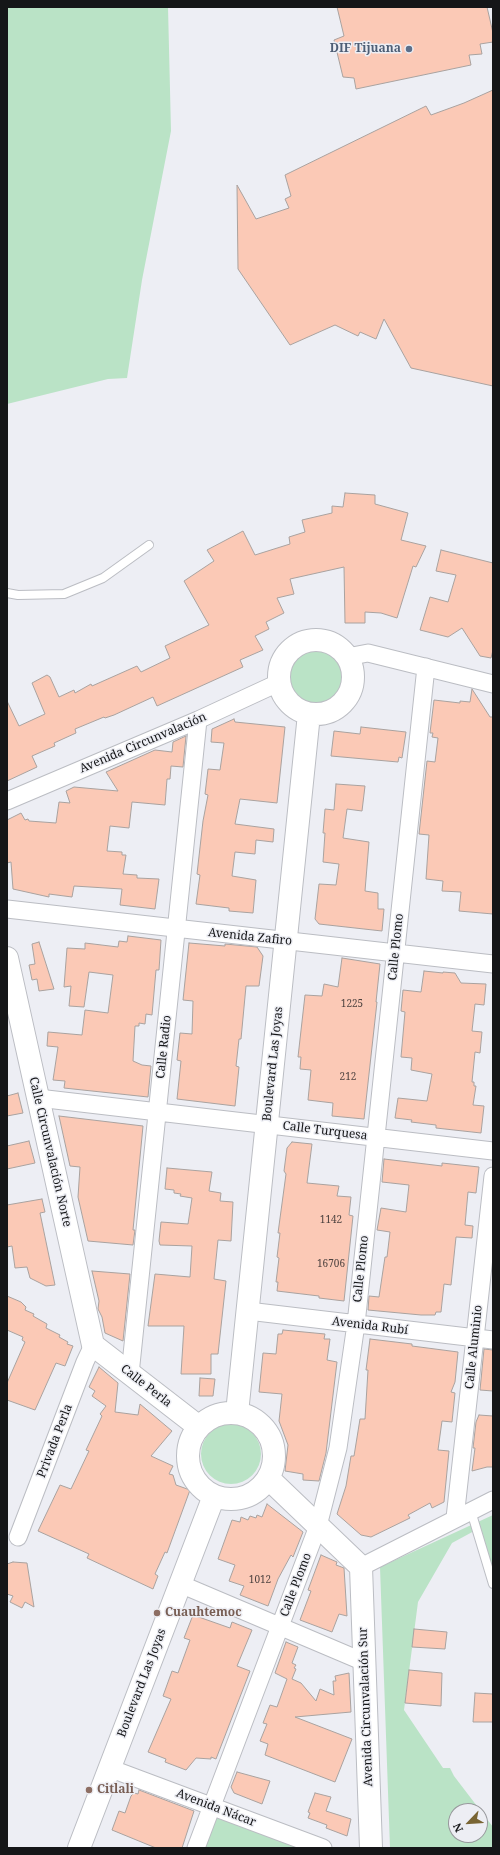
<!DOCTYPE html>
<html>
<head>
<meta charset="utf-8">
<style>
	body { margin:0 }
	#map { position:relative; width:500px; height:1855px; overflow:hidden; background:#edeef4; font-family:"Noto Serif",serif }
	canvas { display:block }
	.frame { position:absolute; inset:0; border:8px solid #151618; pointer-events:none }
	.north { position:absolute; left:448px; top:1803px; width:40px; height:40px; box-sizing:border-box; background:#edeef4; border:1px solid #97989c; border-radius:50%; rotate:245deg; font-size:11px; font-weight:700; line-height:16px; text-align:center; color:#151618 }
	.north::after { content:''; display:block; margin:auto; width:14px; height:18px; background:#796534; clip-path:polygon(50% 0,100% 100%,50% 72%,0 100%) }
</style>
</head>
<body>
<div id="map">
<canvas width="500" height="1855"></canvas>
<div class="frame"></div>
<div class="north">N</div>
</div>
<script>
const ctx = document.querySelector('canvas').getContext('2d');
ctx.lineJoin = 'round';
function fill(path, color) { ctx.fillStyle = color; ctx.fill(path, 'evenodd'); }
const toPath = rows => new Path2D(rows.map(r => 'M' + r).join(''));
function trace(path, color, width, dash) { ctx.strokeStyle = color; ctx.lineWidth = width; ctx.lineCap = dash ? 'butt' : 'round'; ctx.setLineDash(dash || []); ctx.stroke(path); }
function drawText(font, color, halo, rows, align = 'center') {
  ctx.font = font + ' "Noto Serif",serif'; ctx.lineWidth = 3; ctx.setLineDash([]); ctx.textBaseline = 'middle'; ctx.strokeStyle = halo; ctx.fillStyle = color; for (const [text, x, y, turn = 0] of rows) {
    ctx.save(); ctx.translate(x, y); ctx.rotate((+turn || 0) * Math.PI / 180); ctx.textAlign = isNaN(turn) ? turn : align; if (halo) ctx.strokeText(text, 0, 0); ctx.fillText(text, 0, 0); ctx.restore();
  }
}
fill(toPath([
	[7,7,168,7,171,131,142,280,127,378,108,379,7,404],
	'285 676a30 30 0 1 1 60 0a30 30 0 1 1-60 0Z',
	'201 1454a30 30 0 1 1 60 0a30 30 0 1 1-60 0Z',
	[493,1515,493,1577,476,1530,452,1543,418,1602,404,1710,443,1768,450,1768,454,1776,493,1827,493,1848,390,1848,380,1567],
	[456,1811,480,1811,480,1835,456,1835],
	[217,1816,304,1848,205,1848]
]), '#bae3c6');
const building = toPath([
	[337,7,487,7,493,33,493,42,480,44,482,54,469,55,471,65,356,89,354,78,343,77,334,40,344,36,337,7],
	[493,90,493,386,411,368,384,319,376,339,360,332,358,336,335,325,290,345,238,269,237,185,256,219,289,208,285,199,291,196,285,175,426,106,431,115,464,103,493,90],
	[345,493,375,495,375,504,408,513,401,540,426,546,416,567,413,566,397,618,381,613,365,612,365,623,345,623,344,567,290,579,294,594,277,598,284,613,266,622,269,629,255,636,263,650,240,660,243,667,157,706,153,697,114,715,105,718,104,717,75,729,76,733,54,743,55,746,32,756,37,767,7,781,7,701,19,726,45,714,32,683,47,675,50,677,59,697,74,690,75,693,91,684,92,686,137,666,141,672,170,658,165,646,209,625,184,581,214,561,207,550,243,531,255,555,290,544,289,537,305,532,302,520,332,513,332,506,343,507,345,493],
	[441,550,493,563,493,650,491,658,480,656,462,628,448,637,420,630,430,597,448,602,456,575,436,571,441,550],
	[472,689,490,717,493,717,493,914,459,911,461,892,442,891,443,881,426,879,429,835,419,834,427,761,435,762,438,738,432,737,433,733,430,733,434,700,460,703,460,701,470,702,472,689],
	[234,719,235,722,285,727,277,803,240,799,235,824,274,829,273,842,256,840,255,854,235,852,232,876,256,880,253,913,229,911,229,908,196,904,200,875,197,874,203,821,208,795,205,794,208,769,220,770,224,743,211,742,212,729,234,719],
	[361,727,406,732,402,758,399,757,398,762,331,756,334,731,360,734,361,727],
	[186,736,183,767,171,766,170,779,167,779,165,805,132,802,129,828,110,826,107,851,122,852,122,855,126,855,123,874,137,875,137,878,159,879,155,909,120,905,122,889,74,886,72,897,49,894,49,897,13,889,11,862,7,863,7,820,21,813,25,820,28,819,29,821,56,823,59,802,70,803,66,791,74,787,118,791,106,772,155,750,172,752,173,742,186,736],
	[336,784,365,786,362,811,347,809,343,838,369,842,365,891,378,893,378,909,384,909,382,931,319,924,315,919,319,884,336,885,339,864,323,862,325,833,323,833,325,809,334,810,336,784],
	[128,936,161,940,159,970,156,970,152,1015,146,1014,145,1024,139,1023,139,1026,135,1026,133,1061,142,1065,151,1066,148,1097,64,1088,65,1081,53,1080,58,1047,47,1046,48,1032,82,1035,85,1010,108,1013,113,975,89,972,84,1007,69,1006,71,986,64,987,67,948,85,949,85,943,118,947,119,941,127,942,128,936],
	[39,942,54,989,39,991,37,979,32,980,29,965,35,964,32,944,39,942],
	[189,943,225,946,225,944,257,947,263,956,259,986,246,986,241,1039,239,1039,236,1066,239,1067,235,1106,177,1099,181,1061,177,1060,180,1033,192,1034,193,1001,183,1000,189,943],
	[342,958,380,964,376,1002,377,1002,364,1119,332,1116,333,1103,308,1100,311,1070,300,1069,301,1057,298,1057,305,995,322,996,324,984,338,987,342,958],
	[424,971,443,973,443,972,455,973,461,983,486,984,484,1005,475,1004,472,1031,482,1032,480,1053,475,1052,472,1082,474,1082,474,1086,476,1086,473,1105,484,1106,481,1133,436,1128,436,1125,411,1122,412,1120,395,1118,398,1098,427,1101,432,1074,411,1070,412,1058,401,1057,405,1012,401,1011,403,990,421,992,424,971],
	[18,1093,23,1113,7,1116,7,1096,18,1093],
	[59,1116,143,1126,133,1230,135,1230,133,1245,88,1241,78,1197,80,1167,70,1166,59,1116],
	[29,1141,35,1163,7,1169,7,1146,29,1141],
	[292,1142,312,1144,307,1183,339,1186,337,1196,351,1197,349,1215,353,1216,344,1301,319,1298,319,1296,277,1291,278,1282,276,1282,279,1258,277,1257,280,1233,278,1233,286,1174,284,1171,287,1148,292,1142],
	[384,1159,442,1166,442,1163,479,1167,476,1193,468,1192,465,1225,473,1226,472,1238,456,1237,451,1285,444,1284,441,1312,436,1312,435,1315,421,1315,368,1310,369,1296,379,1297,385,1257,387,1257,390,1232,377,1230,381,1208,406,1212,409,1185,382,1182,384,1159],
	[167,1168,212,1172,209,1191,221,1193,220,1201,233,1202,231,1241,218,1240,214,1279,226,1281,218,1354,211,1354,211,1374,181,1374,184,1326,148,1326,155,1274,190,1277,192,1246,160,1245,159,1241,161,1222,188,1224,192,1198,180,1196,181,1194,174,1193,174,1190,165,1189,167,1168],
	[42,1199,45,1212,40,1213,55,1285,46,1286,30,1278,27,1267,15,1268,12,1246,7,1247,7,1205,42,1199],
	[92,1271,130,1274,123,1341,105,1333,102,1317,98,1309,99,1301,92,1271],
	[7,1296,21,1302,26,1307,25,1310,34,1314,33,1316,47,1324,46,1328,60,1335,59,1337,68,1342,67,1344,73,1346,65,1366,56,1363,35,1410,7,1400,7,1383,25,1342,22,1340,23,1337,7,1330,7,1296],
	[283,1330,325,1334,324,1339,330,1339,327,1360,337,1362,326,1453,319,1481,303,1480,303,1474,285,1471,288,1445,279,1421,282,1394,259,1392,263,1353,276,1354,278,1334,282,1334,283,1330],
	[370,1339,412,1344,412,1346,458,1352,455,1382,451,1392,455,1393,452,1422,442,1421,438,1450,449,1451,444,1502,432,1508,430,1503,408,1515,410,1518,371,1537,361,1535,337,1514,346,1486,351,1456,354,1456,360,1419,365,1419,368,1370,366,1370,370,1339],
	[484,1349,493,1350,493,1391,480,1390,484,1349],
	[99,1367,118,1383,115,1412,138,1415,140,1404,172,1431,151,1456,173,1466,169,1474,173,1475,176,1485,190,1490,167,1553,165,1552,155,1574,158,1576,153,1589,87,1558,89,1554,38,1531,60,1485,71,1489,89,1451,86,1450,102,1416,100,1414,106,1406,92,1396,95,1391,89,1387,99,1367],
	[200,1378,215,1379,213,1396,199,1396,200,1378],
	[479,1415,493,1416,493,1467,487,1467,472,1471,475,1448,473,1448,476,1422,479,1415],
	[267,1504,303,1532,293,1557,291,1555,278,1579,268,1606,240,1595,244,1586,229,1581,235,1565,218,1559,232,1520,240,1522,241,1517,248,1520,250,1516,256,1518,257,1515,262,1517,267,1504],
	[321,1555,337,1562,336,1565,344,1568,347,1616,339,1614,332,1632,300,1620,311,1591,308,1590,321,1555],
	[13,1562,27,1563,34,1607,25,1602,22,1608,10,1602,13,1596,7,1594,7,1564,13,1562],
	[193,1615,230,1628,232,1622,252,1630,237,1666,250,1671,216,1759,211,1757,211,1759,196,1758,186,1770,165,1762,166,1759,148,1752,171,1699,163,1696,172,1671,178,1673,190,1640,184,1638,193,1615],
	[414,1629,447,1632,445,1649,412,1647,414,1629],
	[286,1642,298,1647,292,1663,296,1665,294,1668,296,1669,292,1679,301,1683,316,1701,320,1689,334,1695,333,1681,336,1681,335,1676,349,1673,351,1712,295,1717,352,1739,335,1782,265,1755,268,1744,260,1741,267,1724,263,1723,270,1705,277,1707,287,1679,275,1673,286,1642],
	[409,1670,442,1673,441,1706,405,1703,409,1670],
	[475,1693,493,1694,493,1722,473,1722,475,1693],
	[237,1772,270,1781,262,1804,234,1793,231,1787,237,1772],
	[139,1790,194,1811,182,1848,156,1848,112,1830,119,1811,125,1813,131,1796,134,1793,138,1794,139,1790],
	[315,1793,331,1797,326,1811,351,1819,347,1836,326,1828,327,1825,308,1818,310,1813,308,1812,315,1793]
]);
fill(building, '#fbc9b6');
trace(building, '#a9a29f', 1);
const lane = toPath([
	[7,593,18,595,64,594,103,578,149,545],
	[471,1511,493,1584]
]);
const street = toPath([
	[347,657,368,653,493,684],
	[7,801,198,720,278,683],
	[7,909,493,964],
	[38,1098,493,1151],
	[248,1311,493,1340],
	[130,1374,198,720],
	[455,1518,493,1176],
	[18,1537,85,1362,93,1345],
	[361,1567,493,1500],
	[180,1584,364,1662],
	[109,1768,323,1848],
	[196,1848,318,1526,338,1448,356,1324,426,667]
]);
const secondary = toPath([
	'279 677a37 37 0 1 1 74 0a37 37 0 1 1-74 0Z',
	[7,958,93,1345,199,1427],
	[237,1413,309,714],
	'188 1456a43 43 0 1 1 86 0a43 43 0 1 1-86 0Z',
	[268,1478,361,1567,371,1848],
	[79,1848,214,1496]
]);
trace(lane, '#bbbdc3', 10);
trace(street, '#bbbdc3', 19);
trace(secondary, '#bbbdc3', 24);
trace(lane, '#fff', 8);
trace(street, '#fff', 17);
trace(secondary, '#fff', 22);
for (const [x, y, r, color] of [
	[409,49,4,"#5c6f8a"],
	[157,1613,4,"#8d6e63"],
	[89,1790,4,"#8d6e63"]
]) { const dot = new Path2D(); dot.arc(x, y, r, 0, 2 * Math.PI); ctx.fillStyle = color; ctx.fill(dot); trace(dot, '#edeef4', 1.5); }
drawText('10px', '#4e4340', null, [
	["1225",352,1004],
	["212",348,1077],
	["1142",331,1220],
	["16706",331,1264],
	["1012",260,1580]
]);
drawText('bold 12px', '#4e5e75', '#edeef4', [
	["DIF Tijuana",401,49]
], 'right');
drawText('12px', '#151618', '#edeef4', [
	["Avenida Circunvalación",143,743,-23],
	["Avenida Zafiro",250,937,6],
	["Calle Plomo",396,947,-84],
	["Calle Radio",164,1047,-84],
	["Boulevard Las Joyas",273,1064,-84],
	["Calle Turquesa",325,1131,7],
	["Calle Circunvalación Norte",50,1152,77],
	["Calle Plomo",361,1269,-84],
	["Avenida Rubí",370,1326,7],
	["Calle Aluminio",474,1347,-84],
	["Calle Perla",146,1386,38],
	["Privada Perla",55,1441,-69],
	["Calle Plomo",296,1585,-69],
	["Boulevard Las Joyas",142,1683,-69],
	["Avenida Circunvalación Sur",366,1707,-92],
	["Avenida Nácar",216,1808,21]
]);
drawText('bold 12px', '#785e54', '#edeef4', [
	["Cuauhtemoc",165,1613],
	["Citlali",97,1790]
], 'left');
</script>
</body>
</html>
